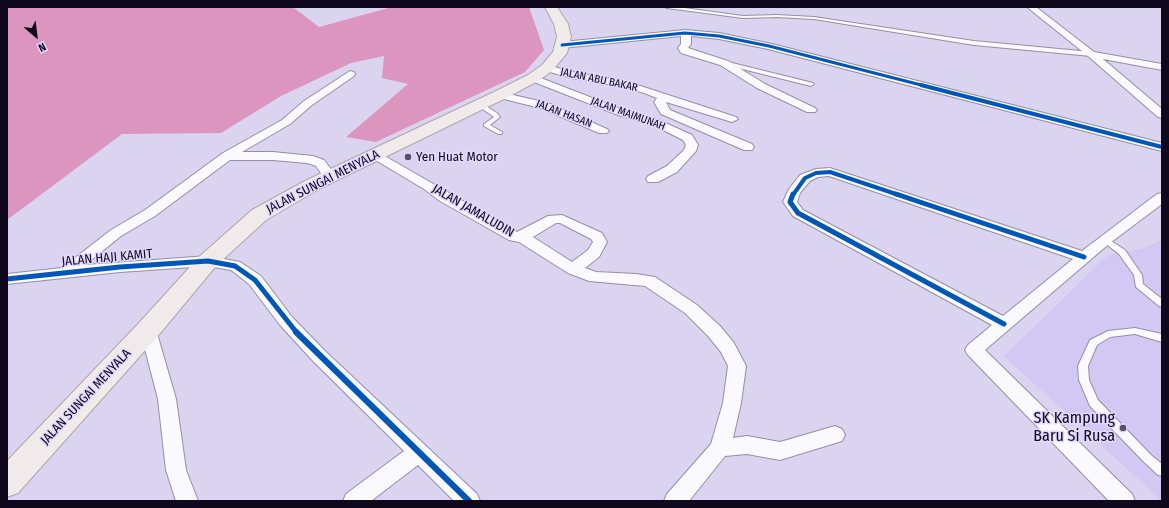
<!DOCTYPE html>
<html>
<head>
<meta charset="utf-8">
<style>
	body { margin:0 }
	#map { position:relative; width:1169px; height:508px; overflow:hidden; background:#dbd4f0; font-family:"Fira Sans Condensed",sans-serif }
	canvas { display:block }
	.frame { position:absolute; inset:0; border:8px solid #0f081d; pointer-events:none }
	.north { position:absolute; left:16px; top:16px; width:40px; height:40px; -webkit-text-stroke:3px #e1d8ff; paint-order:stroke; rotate:152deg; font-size:11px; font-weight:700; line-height:16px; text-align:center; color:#0f081d }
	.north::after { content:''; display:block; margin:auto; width:14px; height:18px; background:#0f081d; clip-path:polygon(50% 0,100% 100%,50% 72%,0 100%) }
</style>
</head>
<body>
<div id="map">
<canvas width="1169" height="508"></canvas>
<div class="frame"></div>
<div class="north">N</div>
</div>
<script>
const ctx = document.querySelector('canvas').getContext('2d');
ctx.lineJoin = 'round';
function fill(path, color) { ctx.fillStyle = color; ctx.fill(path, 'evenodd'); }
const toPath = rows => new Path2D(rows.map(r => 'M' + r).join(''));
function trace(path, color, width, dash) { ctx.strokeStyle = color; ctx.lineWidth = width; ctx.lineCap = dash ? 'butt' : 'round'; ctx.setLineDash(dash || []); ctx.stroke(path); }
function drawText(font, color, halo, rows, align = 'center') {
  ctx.font = font + ' "Fira Sans Condensed",sans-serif'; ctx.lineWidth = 3; ctx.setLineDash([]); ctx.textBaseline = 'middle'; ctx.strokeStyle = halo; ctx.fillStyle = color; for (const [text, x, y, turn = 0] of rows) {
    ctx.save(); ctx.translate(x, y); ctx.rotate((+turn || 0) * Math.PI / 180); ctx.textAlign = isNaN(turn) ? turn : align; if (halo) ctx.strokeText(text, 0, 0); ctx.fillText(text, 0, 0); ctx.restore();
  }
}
fill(toPath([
	[1162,240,1162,501,1004,356,1108,255,1140,249]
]), '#d3c8f3');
fill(toPath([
	[7,7,293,7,319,27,392,7,529,7,544,50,525,72,376,142,346,137,408,84,382,78,384,56,351,63,281,96,221,133,122,134,7,220]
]), '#dc95be');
const lane = toPath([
	[665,7,677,7,743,16,777,15,814,17,974,41,1091,52,1094,54,1091,56,974,45,814,19,777,17,743,18,667,8,665,7],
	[724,61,813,83,814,84,811,86,722,64,722,62,724,61],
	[479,102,497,113,500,117,490,125,502,132,502,134,498,134,484,126,484,124,494,117,477,105,476,104,479,102],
	[1105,237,1125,250,1142,275,1143,284,1162,299,1162,307,1159,306,1136,287,1134,275,1119,254,1101,240,1105,237],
	[1135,328,1162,334,1162,342,1135,334,1110,337,1097,345,1088,366,1089,380,1098,400,1151,455,1162,464,1162,476,1158,475,1143,461,1090,406,1079,380,1078,366,1090,340,1108,331,1135,328]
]);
const street = toPath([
	[1027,7,1036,7,1094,52,1162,64,1162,70,1103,59,1162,109,1162,118,1158,117,1088,56,1027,7],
	[685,30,719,33,772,44,1162,143,1162,151,768,49,719,39,691,36,691,44,688,48,728,61,765,84,815,108,817,110,815,112,807,112,757,88,720,65,681,53,678,48,681,44,681,36,562,48,557,45,562,42,685,30],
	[547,65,572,72,625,81,736,117,738,119,732,122,666,102,670,110,752,144,754,147,752,150,744,150,661,114,654,102,657,98,644,93,620,86,571,78,543,70,542,68,543,66,547,65],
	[350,71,354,72,355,74,354,76,312,105,290,124,242,152,273,152,313,156,324,160,336,176,335,179,325,179,316,166,307,163,273,160,230,160,155,216,121,236,85,265,208,256,240,262,261,276,292,317,325,351,477,494,480,501,454,501,418,465,371,501,343,501,346,494,404,451,313,361,280,325,249,284,231,270,208,266,120,272,7,284,7,274,62,268,111,230,145,210,223,153,282,120,304,101,350,71],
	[533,75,626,111,661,121,692,135,698,145,696,151,677,172,658,182,648,182,646,179,648,176,667,166,684,150,686,145,683,140,653,125,618,115,529,80,528,78,529,76,533,75],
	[500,92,548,103,607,129,609,131,607,133,599,133,540,108,496,97,495,95,500,92],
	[376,151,517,232,548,216,562,215,602,233,607,242,599,257,585,268,596,272,636,274,655,277,697,305,720,326,734,343,746,366,741,403,733,438,747,436,780,442,835,426,842,429,845,435,842,441,780,460,747,454,725,456,689,501,664,501,667,494,711,444,723,403,728,366,721,352,708,336,685,313,645,286,589,281,568,273,519,242,509,240,440,201,424,189,372,158,370,155,376,151],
	[556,223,560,223,591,239,593,242,588,250,572,262,533,237,556,223],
	[830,168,1082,251,1157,194,1162,193,1162,204,1110,243,985,350,1132,494,1135,501,1109,501,968,355,965,350,968,345,992,325,793,216,783,202,789,189,800,175,816,169,830,168],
	[829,176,1073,259,1003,316,803,210,797,202,800,193,810,181,818,177,829,176],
	[148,324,154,325,156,330,176,399,186,470,198,501,176,501,166,470,158,399,140,330,142,325,148,324]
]);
const primary = toPath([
	[545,7,557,7,568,24,571,37,567,53,552,71,538,81,506,98,319,189,266,220,216,266,157,337,18,493,7,497,7,461,139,323,200,256,252,210,305,181,494,92,528,75,542,65,553,52,557,37,554,24,545,7]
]);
trace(lane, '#958ea5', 2);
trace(street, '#958ea5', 2);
trace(primary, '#b1a4ac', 2);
fill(lane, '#faf9fd');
fill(street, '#faf9fd');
fill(primary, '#f0eaea');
trace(toPath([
	[562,45,685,33,719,36,769,46,925,86]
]), '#0057b8', 3);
trace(toPath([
	[921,85,1162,147],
	[793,195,805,178,816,173,830,172,899,195]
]), '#0057b8', 4);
trace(toPath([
	[793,194,790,202,798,213,1004,324],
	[896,194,1084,257],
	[7,279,120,267,208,261,235,266,255,280,297,333]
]), '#0057b8', 5);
trace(toPath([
	[296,332,469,501]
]), '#0057b8', 6);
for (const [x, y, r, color] of [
	[408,157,4,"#564f67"],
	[1123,428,4,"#564f67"]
]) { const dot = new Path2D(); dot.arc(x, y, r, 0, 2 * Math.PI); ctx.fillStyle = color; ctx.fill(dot); trace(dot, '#e1d8ff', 1.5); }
drawText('11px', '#0f081d', '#e1d8ff', [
	["JALAN ABU BAKAR",599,80,12],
	["JALAN HASAN",564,114,21],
	["JALAN MAIMUNAH",628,114,20]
]);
drawText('13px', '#0f081d', '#e1d8ff', [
	["Yen Huat Motor",416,157]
], 'left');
drawText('13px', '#0f081d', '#e1d8ff', [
	["JALAN SUNGAI MENYALA",323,182,-27],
	["JALAN JAMALUDIN",473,211,30],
	["JALAN HAJI KAMIT",107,258,-5],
	["JALAN SUNGAI MENYALA",86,397,-47]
]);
drawText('16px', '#0f081d', '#e1d8ff', [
	["SK Kampung",1115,419],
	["Baru Si Rusa",1115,437]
], 'right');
</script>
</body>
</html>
